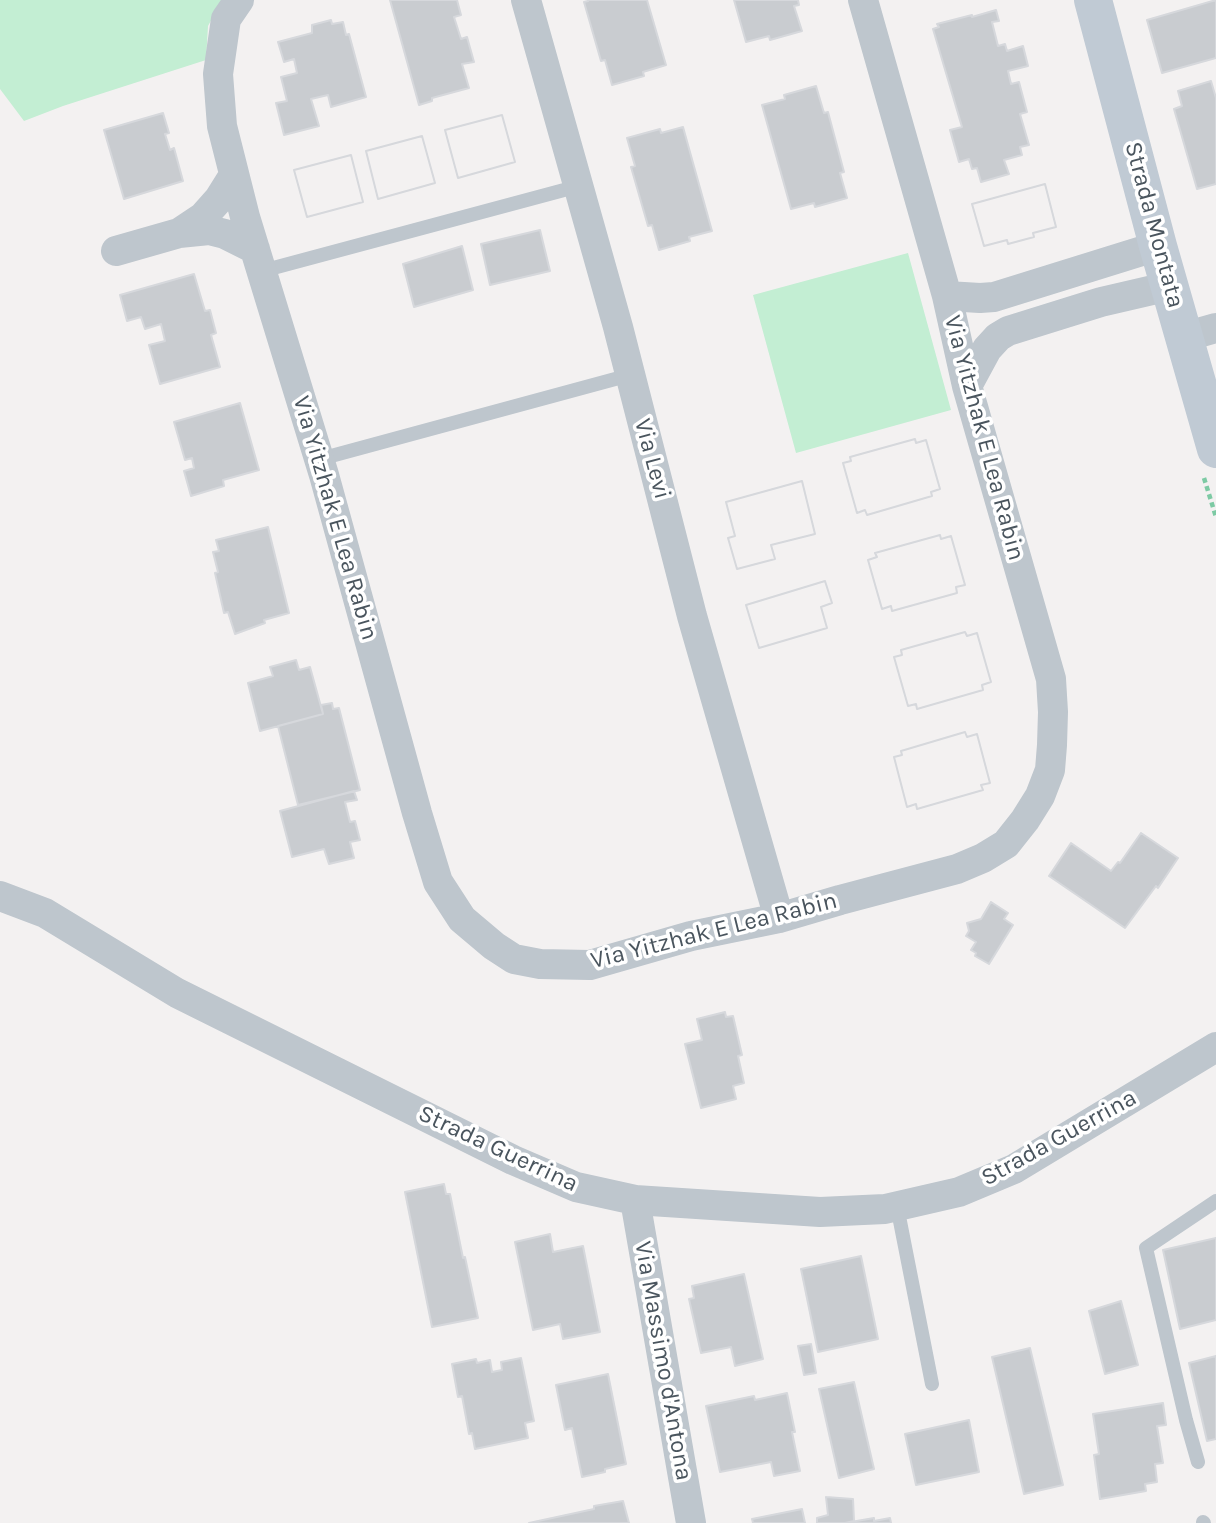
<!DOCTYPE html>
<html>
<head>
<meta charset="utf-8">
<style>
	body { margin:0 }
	canvas { display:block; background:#f3f1f1 }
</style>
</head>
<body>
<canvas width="1216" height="1523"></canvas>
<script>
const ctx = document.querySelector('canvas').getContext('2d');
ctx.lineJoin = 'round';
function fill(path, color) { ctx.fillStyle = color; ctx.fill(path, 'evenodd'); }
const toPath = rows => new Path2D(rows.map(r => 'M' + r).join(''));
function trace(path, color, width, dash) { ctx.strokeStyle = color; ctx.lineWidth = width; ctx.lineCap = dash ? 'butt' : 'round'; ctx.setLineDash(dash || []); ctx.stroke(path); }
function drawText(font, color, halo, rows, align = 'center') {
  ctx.font = font + ' Karla,sans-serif'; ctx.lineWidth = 7; ctx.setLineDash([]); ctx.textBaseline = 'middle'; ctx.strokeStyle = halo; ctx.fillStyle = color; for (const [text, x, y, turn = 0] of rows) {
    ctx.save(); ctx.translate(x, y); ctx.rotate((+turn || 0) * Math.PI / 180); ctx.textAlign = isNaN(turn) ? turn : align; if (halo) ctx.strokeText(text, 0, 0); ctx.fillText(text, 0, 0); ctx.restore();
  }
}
fill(toPath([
	[0,0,222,0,208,26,206,60,63,106,24,121,0,89],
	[908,253,951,410,796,453,753,295]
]), '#c3eed3');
const building = toPath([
	[390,0,457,0,461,15,454,17,461,39,467,37,474,62,462,64,469,88,432,98,432,101,419,105,390,0],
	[588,0,647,0,666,65,643,72,644,76,612,85,605,60,601,61,584,2,588,1,588,0],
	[734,0,798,0,799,5,794,6,802,31,770,40,769,36,746,42,734,0],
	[1216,0,1216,58,1162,73,1147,20,1216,0],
	[996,10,999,21,992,22,998,46,1005,44,1007,51,1023,46,1028,66,1008,71,1011,84,1019,82,1027,112,1020,114,1029,145,1020,147,1022,155,1004,160,1009,174,981,182,977,168,972,169,969,159,959,162,950,130,962,127,933,29,939,27,937,24,972,15,972,17,996,10],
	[331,20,332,24,343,22,346,35,349,34,366,97,331,107,328,95,311,99,319,126,284,135,276,103,287,101,281,77,297,73,294,59,284,62,278,42,312,33,312,25,331,20],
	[1211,81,1216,98,1216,184,1197,189,1174,109,1182,106,1178,91,1211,81],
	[816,86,824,113,828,112,844,172,840,173,847,198,815,207,814,203,791,209,762,105,785,99,784,95,816,86],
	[163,113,169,133,165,134,170,150,174,148,183,181,124,199,104,130,163,113],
	[502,115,515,162,458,178,445,130,502,115],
	[502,115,515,162,458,178,445,130,502,115],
	[683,127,712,231,689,237,690,241,659,250,652,225,648,226,631,167,635,166,627,138,660,129,661,133,683,127],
	[422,136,435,183,378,199,366,151,422,136],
	[422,136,435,183,378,199,366,151,422,136],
	[351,155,363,202,307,217,294,170,351,155],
	[351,155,363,202,307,217,294,170,351,155],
	[1045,184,1056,227,1033,233,1034,237,1008,244,1007,240,984,246,972,204,1045,184],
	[1045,184,1056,227,1033,233,1034,237,1008,244,1007,240,984,246,972,204,1045,184],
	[540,230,550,271,490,285,481,244,540,230],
	[462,246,473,290,414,307,403,264,462,246],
	[194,274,205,311,210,310,216,333,211,335,220,367,160,384,149,345,165,341,161,324,145,329,141,317,127,321,120,295,194,274],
	[240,403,259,470,223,480,224,486,191,496,184,471,194,468,192,458,185,460,174,422,240,403],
	[915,439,916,443,926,440,940,489,931,492,932,496,867,515,865,510,857,513,843,463,851,461,850,457,915,439],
	[915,439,916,443,926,440,940,489,931,492,932,496,867,515,865,510,857,513,843,463,851,461,850,457,915,439],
	[802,481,815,534,771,545,775,559,737,569,728,538,735,536,726,502,802,481],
	[802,481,815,534,771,545,775,559,737,569,728,538,735,536,726,502,802,481],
	[268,527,289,613,264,620,265,623,235,634,228,612,224,613,215,573,218,572,213,552,219,551,216,540,268,527],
	[940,535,941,539,951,536,965,585,956,587,957,593,892,611,891,606,882,609,868,560,877,557,875,553,940,535],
	[940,535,941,539,951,536,965,585,956,587,957,593,892,611,891,606,882,609,868,560,877,557,875,553,940,535],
	[825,581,832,603,821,607,827,628,759,648,746,605,825,581],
	[825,581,832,603,821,607,827,628,759,648,746,605,825,581],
	[965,632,967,636,977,633,991,682,982,685,983,690,917,709,916,704,908,706,894,657,902,655,901,650,965,632],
	[965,632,967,636,977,633,991,682,982,685,983,690,917,709,916,704,908,706,894,657,902,655,901,650,965,632],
	[296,660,299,670,310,667,323,714,260,731,248,683,273,676,270,667,296,660],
	[332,703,333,709,339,708,360,790,298,805,278,726,323,714,321,705,332,703],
	[965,732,967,737,977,734,990,783,981,785,983,790,917,809,916,804,907,807,894,757,902,755,901,751,965,732],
	[965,732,967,737,977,734,990,783,981,785,983,790,917,809,916,804,907,807,894,757,902,755,901,751,965,732],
	[354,791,357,800,345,802,350,822,355,821,360,840,350,842,354,858,329,864,324,849,292,857,280,811,354,791],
	[1141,833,1178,858,1158,888,1156,886,1125,928,1049,876,1071,843,1111,871,1118,862,1120,863,1141,833],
	[991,902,1008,913,1004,919,1013,925,989,964,975,956,976,953,971,950,976,942,966,936,969,931,967,923,981,919,991,902],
	[725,1012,726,1017,733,1016,742,1055,738,1056,744,1083,733,1086,736,1099,701,1108,685,1044,702,1040,697,1019,725,1012],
	[444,1184,446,1194,450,1194,463,1258,465,1257,478,1318,432,1327,405,1192,444,1184],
	[550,1234,553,1252,583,1246,600,1332,563,1339,560,1324,533,1330,515,1242,550,1234],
	[1216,1238,1216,1320,1180,1329,1163,1250,1216,1238],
	[861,1256,878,1339,818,1352,801,1269,861,1256],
	[744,1274,763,1359,735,1366,731,1347,701,1353,689,1299,694,1298,692,1286,744,1274],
	[1121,1301,1138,1365,1105,1374,1089,1311,1121,1301],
	[811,1344,816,1373,804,1375,798,1346,811,1344],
	[1030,1348,1063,1485,1024,1494,992,1357,1030,1348],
	[1216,1356,1216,1439,1207,1441,1189,1363,1216,1356],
	[521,1358,534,1421,525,1423,528,1438,475,1449,472,1433,469,1434,462,1396,458,1397,452,1364,476,1359,477,1363,490,1360,492,1372,502,1370,501,1362,521,1358],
	[608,1374,626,1464,605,1469,605,1472,582,1477,572,1428,565,1430,556,1385,608,1374],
	[854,1382,874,1469,839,1478,819,1389,854,1382],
	[787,1393,795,1432,792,1432,800,1471,774,1476,771,1462,720,1472,706,1406,754,1396,755,1400,787,1393],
	[1163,1403,1166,1425,1157,1426,1163,1463,1155,1464,1157,1482,1145,1484,1146,1491,1100,1499,1094,1455,1099,1454,1093,1414,1163,1403],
	[969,1420,979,1472,916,1485,905,1434,969,1420],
	[826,1497,853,1499,854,1521,845,1523,817,1523,817,1518,828,1515,826,1497],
	[623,1501,629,1523,529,1523,594,1509,594,1506,623,1501],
	[802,1509,805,1523,753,1523,752,1519,802,1509],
	[874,1518,874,1521,890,1518,891,1523,845,1523,874,1518]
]);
fill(building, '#c9ccd0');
trace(building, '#d6d8dc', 2);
trace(toPath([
	[1204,478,1216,517]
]), '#7dcaa4', 4.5, [5, 3.5]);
trace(toPath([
	[262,271,579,186],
	[320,459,630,375],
	[897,1206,932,1384],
	[1198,1462,1186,1420,1146,1248,1216,1201],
	[1203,1522,1204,1523]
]), '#bec6cd', 14);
trace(toPath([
	[239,0,226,19,218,74,222,126,245,217,324,475,417,813,438,882,462,919,494,946,514,959,540,964,590,965,691,936,779,918,840,900,957,869,983,858,1006,844,1025,820,1040,796,1050,770,1052,745,1053,712,1051,679,967,386,947,296,863,0],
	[526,0,618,327,692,616,779,918],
	[234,175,219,199,203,217,179,233,209,230,225,234,255,249],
	[116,251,179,233],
	[947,296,980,298,994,297,1158,246],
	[1184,337,1216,328],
	[967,386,987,349,998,337,1008,331,1101,302,1170,286],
	[0,896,45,913,177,993,513,1160,576,1187,635,1200,820,1212,885,1209,959,1192,1014,1169,1216,1047],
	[635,1200,691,1523]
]), '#bec6cd', 30);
trace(toPath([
	[1093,0,1158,246,1216,449]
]), '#c0cad4', 38);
drawText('24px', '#4a555e', '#fff', [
	["Strada Montata",1154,225,75],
	["Via Yitzhak E Lea Rabin",984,438,75],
	["Via Levi",652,459,75],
	["Via Yitzhak E Lea Rabin",335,518,74],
	["Via Yitzhak E Lea Rabin",714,931,-14],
	["Strada Guerrina",1059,1138,-29],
	["Strada Guerrina",498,1149,25],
	["Via Massimo d'Antona",663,1361,80]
]);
</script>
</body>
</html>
